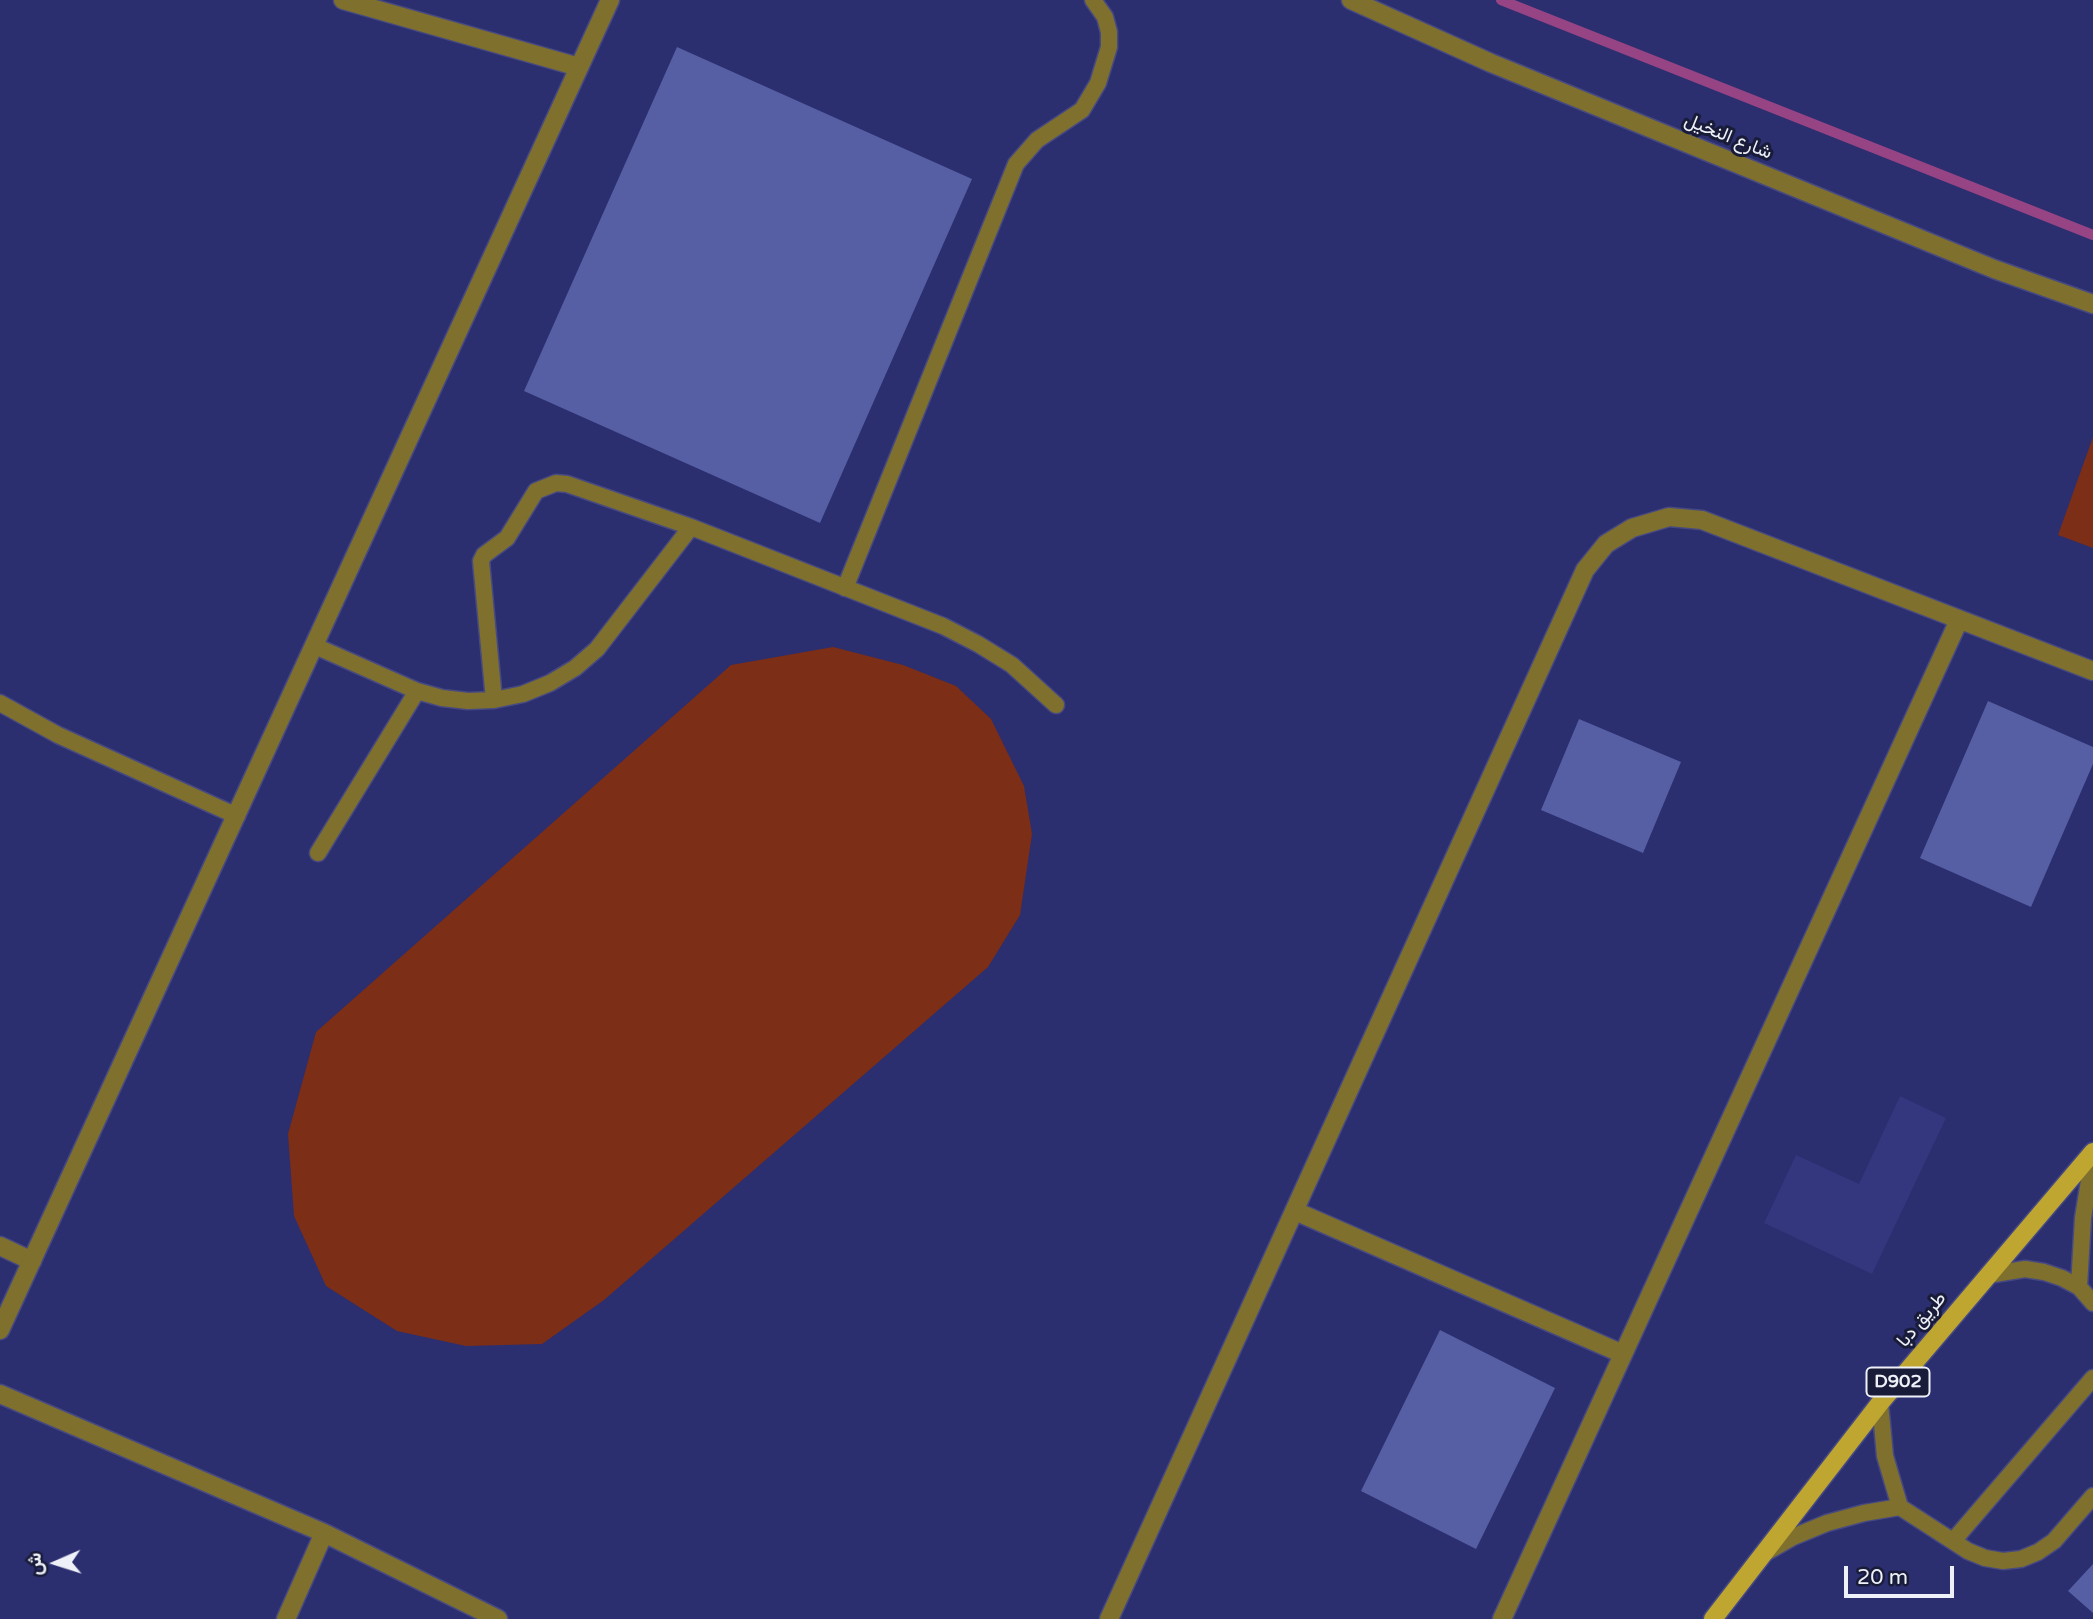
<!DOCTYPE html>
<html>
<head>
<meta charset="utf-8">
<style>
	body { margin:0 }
	#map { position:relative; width:2093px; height:1619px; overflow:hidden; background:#2b2e6f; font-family:"Varela Round",Vazirmatn,sans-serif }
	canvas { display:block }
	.north { position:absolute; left:21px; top:1528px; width:70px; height:70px; -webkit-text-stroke:5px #191c39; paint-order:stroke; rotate:267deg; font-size:19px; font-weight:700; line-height:28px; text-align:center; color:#eff1f9 }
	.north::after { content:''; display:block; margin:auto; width:24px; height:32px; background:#eff1f9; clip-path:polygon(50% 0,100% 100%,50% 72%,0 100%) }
	.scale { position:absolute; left:1844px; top:1566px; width:110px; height:32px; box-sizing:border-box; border:4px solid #eff1f9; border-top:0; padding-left:9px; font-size:21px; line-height:24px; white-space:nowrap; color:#eff1f9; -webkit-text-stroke:5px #191c39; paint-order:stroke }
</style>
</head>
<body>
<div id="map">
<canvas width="2093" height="1619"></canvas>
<div class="north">ش</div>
<div class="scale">20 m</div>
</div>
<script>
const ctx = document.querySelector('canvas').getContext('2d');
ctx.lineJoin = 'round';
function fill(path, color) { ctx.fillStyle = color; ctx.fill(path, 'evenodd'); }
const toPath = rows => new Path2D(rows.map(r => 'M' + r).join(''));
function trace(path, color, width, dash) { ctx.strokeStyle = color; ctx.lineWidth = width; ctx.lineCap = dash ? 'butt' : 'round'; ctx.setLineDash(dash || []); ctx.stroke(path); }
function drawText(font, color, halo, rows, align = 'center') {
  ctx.font = font + ' "Varela Round",Vazirmatn,sans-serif'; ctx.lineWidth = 6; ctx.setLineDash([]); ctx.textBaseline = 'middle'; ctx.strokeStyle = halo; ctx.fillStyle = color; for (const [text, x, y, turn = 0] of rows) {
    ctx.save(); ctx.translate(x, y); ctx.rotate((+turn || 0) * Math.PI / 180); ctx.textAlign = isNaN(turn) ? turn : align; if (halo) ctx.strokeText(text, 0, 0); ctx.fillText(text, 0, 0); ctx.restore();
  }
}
fill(toPath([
	[1900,1096,1946,1118,1872,1274,1764,1223,1796,1155,1859,1184]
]), '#34377e');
fill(toPath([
	[2093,437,2093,548,2058,535],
	[833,647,903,665,956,686,991,719,1024,786,1032,834,1020,915,988,967,604,1300,542,1344,466,1346,397,1331,326,1286,294,1216,288,1134,316,1032,731,665]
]), '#7c2e17');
trace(toPath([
	[1501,0,2093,235]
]), '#974485', 10);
fill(toPath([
	[677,47,972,179,820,523,524,391],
	[1988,701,2093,747,2093,764,2031,907,1920,858],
	[1579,719,1681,762,1643,853,1541,810],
	[1440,1330,1555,1388,1476,1549,1361,1491],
	[2093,1564,2093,1613,2068,1591]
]), '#575fa4');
const service = toPath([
	[845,588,1016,164,1037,140,1082,110,1098,83,1109,47,1109,32,1105,17,1093,0],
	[315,646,417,691,442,698,468,701,494,700,523,694,550,683,575,668,597,649,691,527],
	[494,700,481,561,484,555,507,538,536,491,556,483,567,484,691,527,943,626,978,644,1012,665,1056,705],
	[0,703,58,735,237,816],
	[318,853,417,691],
	[1988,1275,2025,1269,2044,1272,2062,1278,2079,1287,2093,1303],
	[2079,1287,2083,1218,2093,1156],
	[1880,1403,1885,1456,1900,1507,1968,1551,1985,1558,2003,1561,2021,1559,2038,1552,2054,1541,2093,1496],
	[1953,1541,2093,1378],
	[1765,1553,1793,1537,1827,1523,1864,1513,1900,1507]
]);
const minor = toPath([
	[343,0,579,67],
	[1295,1211,1623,1354],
	[0,1246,32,1261],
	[0,1394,324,1533,498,1619],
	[286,1619,324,1533],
	[1109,1619,1585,570,1606,544,1632,528,1669,517,1702,520,2093,671],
	[1502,1619,1959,620]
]);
const tertiary = toPath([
	[1351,0,1491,63,1994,269,2093,304],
	[0,1330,610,0]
]);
const primary = toPath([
	[1713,1619,1880,1403,2093,1152]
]);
trace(service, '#464982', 19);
trace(minor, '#464982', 21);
trace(tertiary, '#464982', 21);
trace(primary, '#464982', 21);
trace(service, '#7f702d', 16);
trace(minor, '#7f702d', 18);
trace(tertiary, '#7f702d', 18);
trace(primary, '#bea630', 18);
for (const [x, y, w] of [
	[1898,1382,63]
]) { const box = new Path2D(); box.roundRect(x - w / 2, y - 14.5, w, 29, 5); ctx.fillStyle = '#191c39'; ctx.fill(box); trace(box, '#eff1f9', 2); }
drawText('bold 18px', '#eff1f9', null, [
	["D902",1898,1382]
]);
drawText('19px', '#eff1f9', '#191c39', [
	["شارع النخيل",1728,137,22],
	["طريق دبا",1922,1320,-50]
]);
</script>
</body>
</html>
